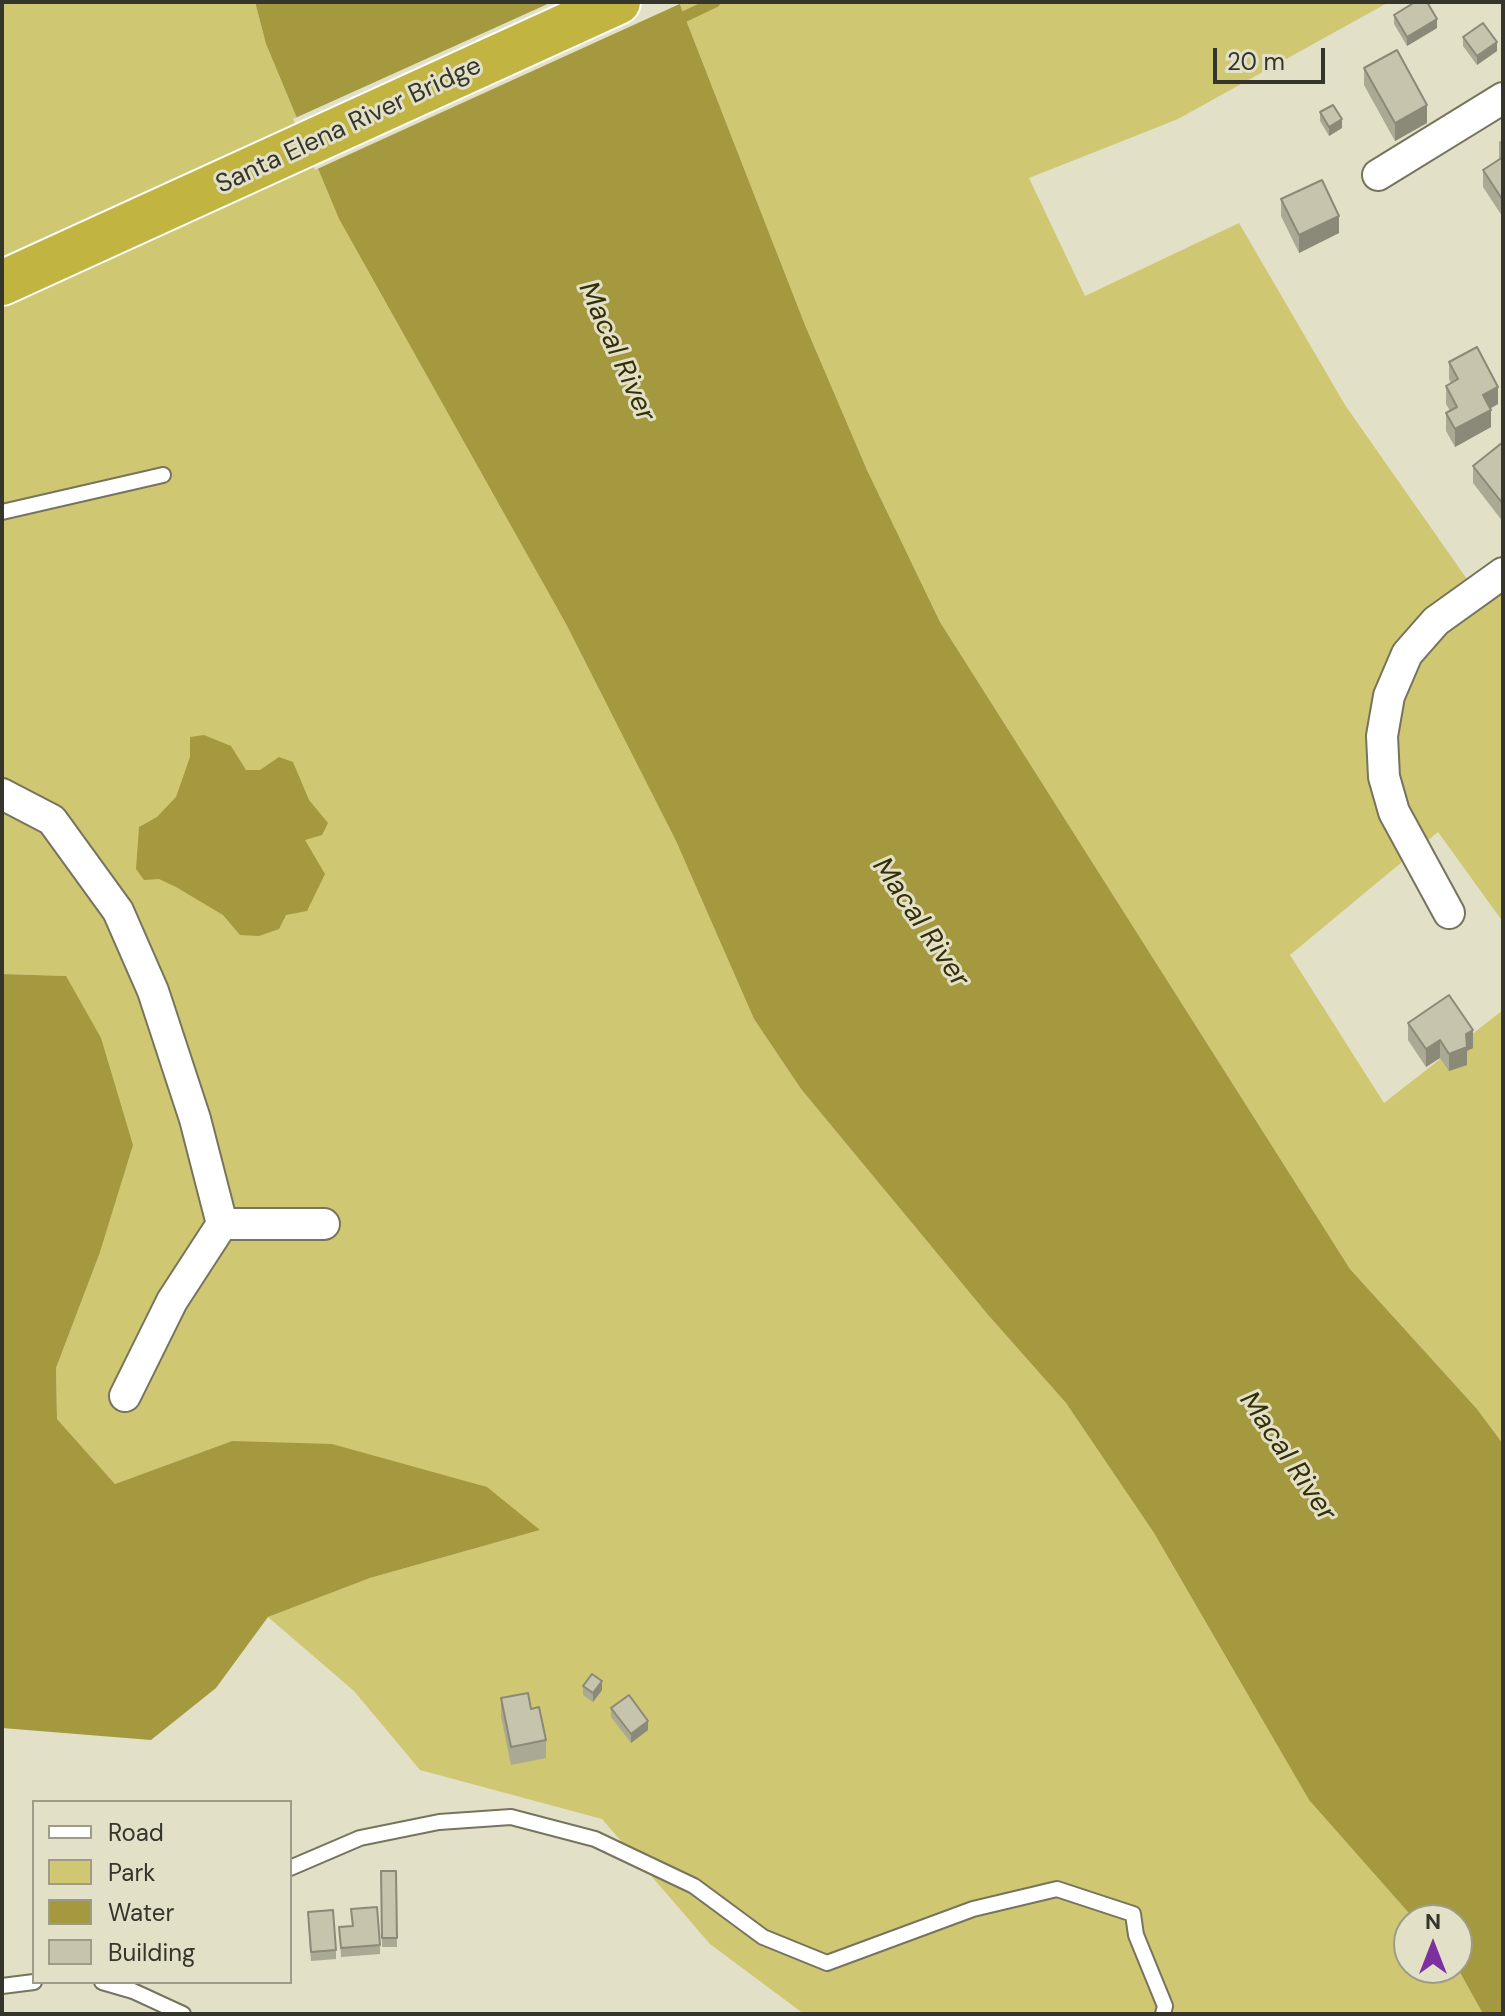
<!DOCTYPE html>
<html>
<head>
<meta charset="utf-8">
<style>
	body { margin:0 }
	#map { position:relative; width:1505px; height:2016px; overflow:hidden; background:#e2e0c7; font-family:"DM Sans",sans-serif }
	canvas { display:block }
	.frame { position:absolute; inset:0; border:4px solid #36352b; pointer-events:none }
	.legend { position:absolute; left:32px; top:1800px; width:260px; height:184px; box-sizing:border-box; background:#e2e0c7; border:2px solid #9d9c89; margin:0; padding:10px 14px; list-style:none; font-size:24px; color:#36352b }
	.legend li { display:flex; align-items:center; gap:16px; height:40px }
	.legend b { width:40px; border:2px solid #9d9c89 }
	.north { position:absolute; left:1393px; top:1904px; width:80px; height:80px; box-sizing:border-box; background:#e2e0c7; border:2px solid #9d9c89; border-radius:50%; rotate:0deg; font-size:22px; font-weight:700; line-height:32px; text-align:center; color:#36352b }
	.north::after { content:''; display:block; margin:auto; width:28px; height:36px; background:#7e30a1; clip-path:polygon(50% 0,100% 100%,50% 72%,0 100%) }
	.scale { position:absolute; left:1213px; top:48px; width:112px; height:36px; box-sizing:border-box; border:4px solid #36352b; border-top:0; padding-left:10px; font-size:24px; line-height:28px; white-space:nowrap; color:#36352b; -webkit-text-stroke:6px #e2e0c7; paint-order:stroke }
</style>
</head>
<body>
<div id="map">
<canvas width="1505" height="2016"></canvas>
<div class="frame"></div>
<ul class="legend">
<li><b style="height:10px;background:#fff"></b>Road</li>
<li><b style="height:22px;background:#d0c772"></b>Park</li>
<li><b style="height:22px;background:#a4993e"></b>Water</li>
<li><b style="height:22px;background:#c6c4ac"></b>Building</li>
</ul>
<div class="north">N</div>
<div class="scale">20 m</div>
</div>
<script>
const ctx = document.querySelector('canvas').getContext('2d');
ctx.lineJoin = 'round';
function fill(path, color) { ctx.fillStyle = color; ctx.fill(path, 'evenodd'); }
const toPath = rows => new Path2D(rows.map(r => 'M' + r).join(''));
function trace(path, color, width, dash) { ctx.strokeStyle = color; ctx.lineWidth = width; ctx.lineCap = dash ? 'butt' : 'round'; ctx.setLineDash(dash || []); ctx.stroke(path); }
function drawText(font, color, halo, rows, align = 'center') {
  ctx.font = font + ' "DM Sans",sans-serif'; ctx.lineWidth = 6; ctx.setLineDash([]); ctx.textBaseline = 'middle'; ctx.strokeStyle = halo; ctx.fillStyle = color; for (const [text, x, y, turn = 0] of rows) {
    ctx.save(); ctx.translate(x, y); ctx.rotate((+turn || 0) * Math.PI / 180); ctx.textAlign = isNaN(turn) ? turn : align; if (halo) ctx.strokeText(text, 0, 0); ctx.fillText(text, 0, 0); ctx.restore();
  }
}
fill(toPath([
	[2,2,255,2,266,44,339,219,566,624,676,841,754,1019,801,1089,989,1316,1066,1403,1154,1533,1309,1800,1415,1920,1409,1920,1409,1968,1457,1967,1483,2014,804,2014,710,1944,602,1819,420,1770,354,1691,268,1617,370,1578,540,1530,232,1441,115,1484,57,1419,56,1368,99,1255,66,976,2,974],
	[679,2,1389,2,1178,119,1029,178,1085,296,1239,223,1345,405,1469,582,1503,560,1503,922,1438,832,1290,955,1384,1103,1503,1010,1503,1444,1477,1409,1350,1269,940,622,867,470,805,325]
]), '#d0c772');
fill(toPath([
	[255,2,679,2,805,325,867,470,940,622,1350,1269,1477,1409,1503,1444,1503,2014,1483,2014,1457,1967,1457,1920,1415,1920,1309,1800,1154,1533,1066,1403,989,1316,801,1089,754,1019,676,841,566,624,339,219,266,44],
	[204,735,231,746,246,770,260,770,279,757,293,762,309,800,328,823,322,835,305,840,325,874,307,911,286,915,279,929,259,936,240,935,223,915,176,887,159,879,144,880,136,869,139,827,157,817,176,797,190,757,190,737],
	[2,974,66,976,101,1038,133,1145,99,1255,56,1368,57,1419,115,1484,232,1441,332,1444,487,1487,540,1530,370,1578,268,1617,216,1688,151,1740,2,1728]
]), '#a4993e');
fill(toPath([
	[552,2,684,2,315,170,293,119]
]), '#e2e0c7');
trace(toPath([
	[673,22,715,2]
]), '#a4993e', 11);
const lane = toPath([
	[2,512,163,475],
	[290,1868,360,1838,439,1822,511,1817,595,1839,694,1886,763,1937,827,1963,973,1909,1057,1889,1133,1914,1136,1935,1165,2006,1163,2014],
	[102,1982,133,1991,183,2014],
	[2,1986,34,1982]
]);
const street = toPath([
	[1378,175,1503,98],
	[2,794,52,820,118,911,153,991,195,1119,222,1224,324,1224],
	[1449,913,1394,812,1384,777,1382,736,1389,696,1407,654,1436,621,1503,573],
	[125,1396,172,1301,222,1224]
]);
const highway = toPath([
	[2,283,618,2]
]);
trace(lane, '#76745d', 18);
trace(street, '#76745d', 34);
trace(highway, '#fff', 48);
trace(lane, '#fff', 14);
trace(street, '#fff', 30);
trace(highway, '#c1b440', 44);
fill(toPath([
	[1394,15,1437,28,1407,46,1394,24],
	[1463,37,1497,51,1477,65,1463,46],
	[1364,68,1427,123,1395,141,1364,85],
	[1320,112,1342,128,1329,136,1320,121],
	[1503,139,1503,216,1502,216,1483,187,1483,170,1499,160,1499,142],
	[1281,199,1339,233,1299,253,1281,216],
	[1449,362,1498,404,1490,409,1491,427,1455,447,1446,431,1446,413,1450,411,1446,404,1446,386,1451,383,1449,379],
	[1503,442,1503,522,1473,483,1473,466],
	[1408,1023,1473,1048,1467,1051,1467,1065,1449,1071,1440,1058,1426,1067,1408,1040],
	[583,1686,602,1690,593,1702,583,1695],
	[501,1698,531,1709,546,1740,546,1758,511,1765,501,1716],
	[611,1708,648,1730,631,1743,611,1717],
	[381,1871,396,1871,397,1947,382,1947],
	[351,1909,380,1945,380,1954,341,1957,339,1927,352,1926],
	[308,1921,336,1950,336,1959,311,1961]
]), '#aaa994');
fill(toPath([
	[1437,19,1437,28,1407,46,1407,37],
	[1497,42,1497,51,1477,65,1477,56],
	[1427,105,1427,123,1395,141,1395,123],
	[1342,119,1342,128,1329,136,1329,127],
	[1339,216,1339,233,1299,253,1299,235],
	[1498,387,1498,404,1483,412,1483,395],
	[1491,410,1491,427,1455,447,1455,429],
	[1473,1030,1473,1048,1467,1051,1467,1065,1449,1071,1449,1054,1466,1034],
	[1440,1040,1440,1058,1426,1067,1426,1049],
	[602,1681,602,1690,593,1702,593,1693],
	[648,1721,648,1730,631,1743,631,1734]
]), '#8b8978');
const building = toPath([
	[1415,2,1427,2,1437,19,1407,37,1394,15,1415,2],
	[1483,23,1497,42,1477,56,1463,37,1483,23],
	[1397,50,1427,105,1395,123,1364,68,1397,50],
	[1333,105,1342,119,1329,127,1320,112,1333,105],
	[1503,157,1503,198,1502,199,1483,170,1503,157],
	[1322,180,1339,216,1299,235,1281,199,1322,180],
	[1477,347,1498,387,1483,395,1491,410,1455,429,1446,413,1457,407,1446,386,1458,379,1449,362,1477,347],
	[1503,442,1503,504,1473,466,1503,442],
	[1449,995,1473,1030,1466,1034,1467,1047,1449,1054,1440,1040,1426,1049,1408,1023,1449,995],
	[592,1674,602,1681,593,1693,583,1686,592,1674],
	[528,1693,531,1709,539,1707,546,1740,511,1747,501,1698,528,1693],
	[629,1695,648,1721,631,1734,611,1708,629,1695],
	[381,1871,396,1871,397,1938,382,1938,381,1871],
	[377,1907,380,1945,341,1948,339,1927,353,1926,351,1909,377,1907],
	[333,1910,336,1950,311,1952,308,1912,333,1910]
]);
fill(building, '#c6c4ac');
trace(building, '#8b8978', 2);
drawText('26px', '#36352b', '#e2e0c7', [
	["Santa Elena River Bridge",349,126,-25]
]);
drawText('italic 28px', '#342f07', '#e2e0c7', [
	["Macal River",616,352,66],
	["Macal River",920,923,56],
	["Macal River",1287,1457,56]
]);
</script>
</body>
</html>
